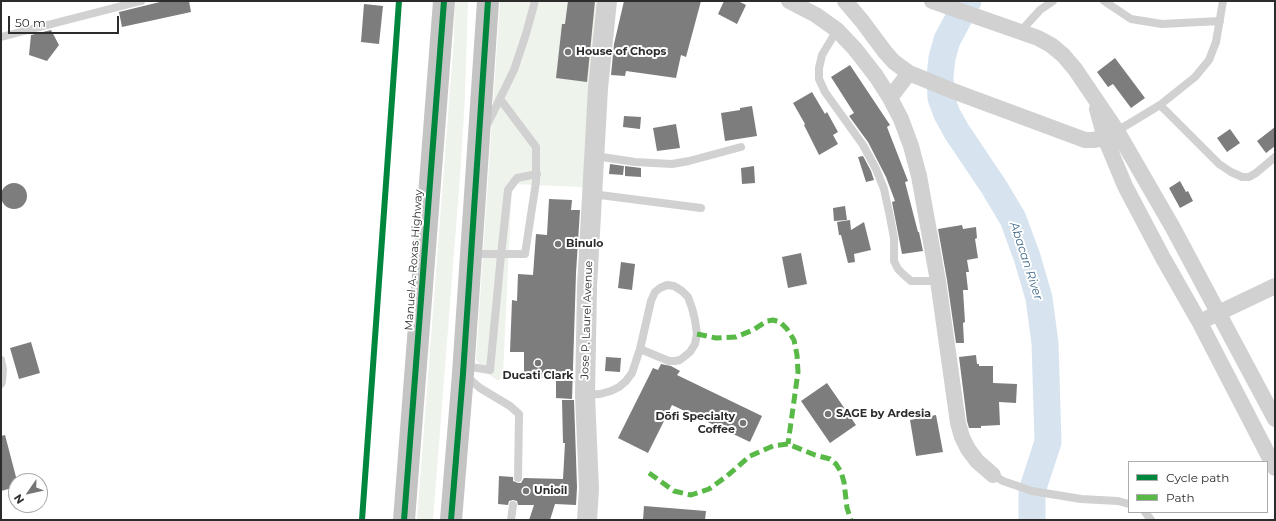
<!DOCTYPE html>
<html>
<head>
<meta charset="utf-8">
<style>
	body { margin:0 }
	#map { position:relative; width:1276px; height:521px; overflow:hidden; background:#fff; font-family:Montserrat,sans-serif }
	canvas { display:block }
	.frame { position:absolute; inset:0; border:2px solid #2c2c2c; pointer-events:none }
	.legend { position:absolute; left:1128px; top:461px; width:140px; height:52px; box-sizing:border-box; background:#fff; border:1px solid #ababab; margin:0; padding:5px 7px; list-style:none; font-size:12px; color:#2c2c2c }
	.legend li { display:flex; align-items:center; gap:8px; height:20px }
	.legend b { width:20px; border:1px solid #ababab }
	.north { position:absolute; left:8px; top:473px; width:40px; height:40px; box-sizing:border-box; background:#fff; border:1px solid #ababab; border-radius:50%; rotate:236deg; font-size:11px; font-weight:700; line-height:16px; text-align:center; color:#2c2c2c }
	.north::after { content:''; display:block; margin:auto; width:14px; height:18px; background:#767676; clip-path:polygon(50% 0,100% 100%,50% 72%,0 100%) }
	.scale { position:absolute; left:8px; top:16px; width:111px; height:18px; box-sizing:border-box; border:2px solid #2c2c2c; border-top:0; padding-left:5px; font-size:12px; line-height:14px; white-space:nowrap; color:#2c2c2c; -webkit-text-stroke:3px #fff; paint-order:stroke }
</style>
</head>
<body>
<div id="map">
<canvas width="1276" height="521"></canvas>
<div class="frame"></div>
<ul class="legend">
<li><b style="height:5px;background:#00873e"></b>Cycle path</li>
<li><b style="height:5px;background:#58b947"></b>Path</li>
</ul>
<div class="north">N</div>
<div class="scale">50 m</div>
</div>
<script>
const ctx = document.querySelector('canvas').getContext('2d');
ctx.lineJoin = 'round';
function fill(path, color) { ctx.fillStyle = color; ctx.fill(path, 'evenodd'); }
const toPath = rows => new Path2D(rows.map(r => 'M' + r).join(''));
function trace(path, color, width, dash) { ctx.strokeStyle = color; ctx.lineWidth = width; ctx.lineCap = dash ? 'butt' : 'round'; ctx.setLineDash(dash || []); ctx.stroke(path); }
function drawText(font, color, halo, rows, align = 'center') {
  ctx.font = font + ' Montserrat,sans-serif'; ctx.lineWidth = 4; ctx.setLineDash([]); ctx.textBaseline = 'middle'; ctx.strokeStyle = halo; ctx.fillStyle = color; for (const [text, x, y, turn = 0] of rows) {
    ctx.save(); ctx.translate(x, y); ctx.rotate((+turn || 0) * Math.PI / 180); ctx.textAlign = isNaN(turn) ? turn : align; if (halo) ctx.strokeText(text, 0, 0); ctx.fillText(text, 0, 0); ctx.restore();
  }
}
fill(toPath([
	[455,1,468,1,465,96,461,163,433,520,417,520,454,38],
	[500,1,601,1,583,187,512,184,503,374,498,381,487,373,476,360]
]), '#eef3eb');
trace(toPath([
	[968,1,947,40,942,58,940,77,941,98,947,114,957,132,994,187,1013,219,1027,257,1039,298,1045,343,1048,442,1032,491,1032,520]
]), '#d7e4f0', 27);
fill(toPath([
	[164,1,189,1,191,12,122,27,119,12],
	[568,1,595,1,587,82,556,78,562,24,565,24],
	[624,1,701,1,686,57,681,55,676,78,626,71,625,76,611,75,614,44],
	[724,1,738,1,746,5,737,24,718,14],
	[364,4,383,6,379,44,361,42],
	[51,30,59,45,47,61,29,55,31,35],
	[1115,58,1145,98,1131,108,1113,84,1108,87,1097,72],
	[850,65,890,125,887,127,908,181,905,182,918,232,919,232,923,251,902,254,892,202,895,201,886,177,868,142,849,116,854,113,831,77],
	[812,92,825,114,827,112,838,132,833,135,838,144,819,155,804,125,805,124,793,103],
	[752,106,757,136,725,141,721,113,740,110,740,108],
	[624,116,641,117,640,129,623,127],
	[676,124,680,148,657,151,653,128],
	[1275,127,1275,146,1266,153,1257,141],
	[1230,129,1240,143,1227,152,1217,138],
	[863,156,871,171,874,180,866,182,858,157],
	[610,164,624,166,623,175,609,174],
	[625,166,641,168,641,177,625,176],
	[754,166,755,183,742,184,741,168],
	[1180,181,1186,192,1188,191,1193,201,1180,208,1169,188],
	'1 196a13 13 0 1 1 26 0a13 13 0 1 1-26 0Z',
	[549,199,572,200,571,210,580,210,576,273,572,399,556,398,556,378,524,377,524,352,510,352,512,300,517,301,518,274,533,275,536,234,547,235],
	[845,206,847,220,834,221,833,208],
	[850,220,851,230,864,222,871,250,854,254,855,262,848,263,841,235,839,235,837,222],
	[962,225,963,229,976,227,977,238,975,239,978,258,967,260,969,272,966,272,968,290,963,290,965,322,963,323,964,343,956,343,947,280,938,229],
	[801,253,807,284,788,288,782,257],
	[621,262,635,264,632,290,618,288],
	[31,342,40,373,19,379,10,348],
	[976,355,977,364,979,364,979,366,993,366,993,383,1017,384,1016,403,999,402,1000,425,981,426,981,428,969,428,967,421,959,357],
	[606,357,621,358,620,372,605,371],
	[661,364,671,366,680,371,677,375,762,416,750,442,672,405,648,453,618,438,653,368,658,370],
	[827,383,856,425,830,443,801,401],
	[562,400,574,400,577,487,576,505,555,504,550,520,529,520,534,505,518,505,517,501,513,500,509,501,508,505,498,504,499,476,513,477,513,481,518,483,521,483,524,478,563,479,565,443,563,443],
	[936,415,943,452,916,456,910,420],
	[5,435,16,477,16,487,1,491,1,436],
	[644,506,706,511,705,520,643,520]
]), '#7d7d7d');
trace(toPath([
	[1104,1,1131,19,1162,24,1220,21],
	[837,30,822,55,819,68,819,79,825,92,863,145,876,169,884,189,890,217,894,238,894,261,898,269,904,275,911,281,938,281],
	[1020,32,1040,10,1053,1],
	[1,37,141,1],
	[1160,105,1219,164,1231,172,1242,177,1249,177,1256,173,1275,157],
	[487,125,514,70,526,34,535,1],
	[1117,131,1160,105,1195,77,1209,60,1216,42,1223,1],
	[595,156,635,162,672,164,689,161,741,147],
	[592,194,701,208],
	[471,254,525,254,536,182,536,147,500,99],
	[1,360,3,369,2,382,1,384],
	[464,366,490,370,501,255,508,190,517,178,537,174],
	[466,376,480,388,510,406,519,414,518,478],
	[585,395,600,394,611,391,619,387,626,381,632,373,640,349,651,301,655,292,660,288,667,285,674,286,682,291,688,297,692,308,695,320,697,334,695,344,690,352,680,360,675,361,669,361,640,349],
	[993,475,1003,481,1032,491,1081,499,1118,501,1129,504],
	[1145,512,1151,520],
	[511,520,513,505]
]), '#d1d1d1', 8);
trace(toPath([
	[789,1,816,15,837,30,855,49,876,76,890,98,901,119,911,146,919,176,938,281,958,423,962,437,968,449,977,461,993,475],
	[845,1,862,21,885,52,894,62,909,73,953,91,1085,140,1093,140,1105,138,1114,133],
	[932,1,1038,38,1051,45,1063,55,1075,69,1117,131,1173,228,1275,419],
	[890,98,909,73],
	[1097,109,1105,138,1125,186,1163,258,1200,323,1275,468],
	[1208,318,1275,286]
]), '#d1d1d1', 16);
trace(toPath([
	[587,520,589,489,585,395,587,287,598,88,607,1]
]), '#d1d1d1', 20);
trace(toPath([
	[404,520,444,1],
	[451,520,463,374,488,1]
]), '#c4c4c4', 22);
trace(toPath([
	[697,334,716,338,736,337,753,330,767,321,773,320,780,322,787,329,794,340,797,355,798,372,788,444],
	[649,473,674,491,691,495,709,489,727,476,750,456,773,446,788,444,815,455,830,459,836,464,841,472,844,482,847,508,851,520]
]), '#58b947', 5, [10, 5]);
trace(toPath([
	[362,520,399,1],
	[404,520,444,1],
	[451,520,463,374,488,1]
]), '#00873e', 6);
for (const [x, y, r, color] of [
	[568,52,4,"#767676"],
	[558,244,4,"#767676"],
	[538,363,4,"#767676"],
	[828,414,4,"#767676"],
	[743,423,4,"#767676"],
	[526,491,4,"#767676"]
]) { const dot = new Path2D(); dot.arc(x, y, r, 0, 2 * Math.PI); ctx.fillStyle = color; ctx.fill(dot); trace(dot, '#fff', 1.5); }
drawText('bold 11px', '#2c2c2c', '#fff', [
	["House of Chops",576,52],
	["Binulo",566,244],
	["Ducati Clark",538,376,"center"],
	["SAGE by Ardesia",836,414],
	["Dōfi Specialty",735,417,"right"],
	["Coffee",735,430,"right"],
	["Unioil",534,491]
], 'left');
drawText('11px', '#2c2c2c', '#fff', [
	["Manuel A. Roxas Highway",414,260,-86],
	["Jose P. Laurel Avenue",587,320,-88]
]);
drawText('italic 12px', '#3e688a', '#fff', [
	["Abacan River",1026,261,72]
]);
</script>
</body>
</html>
